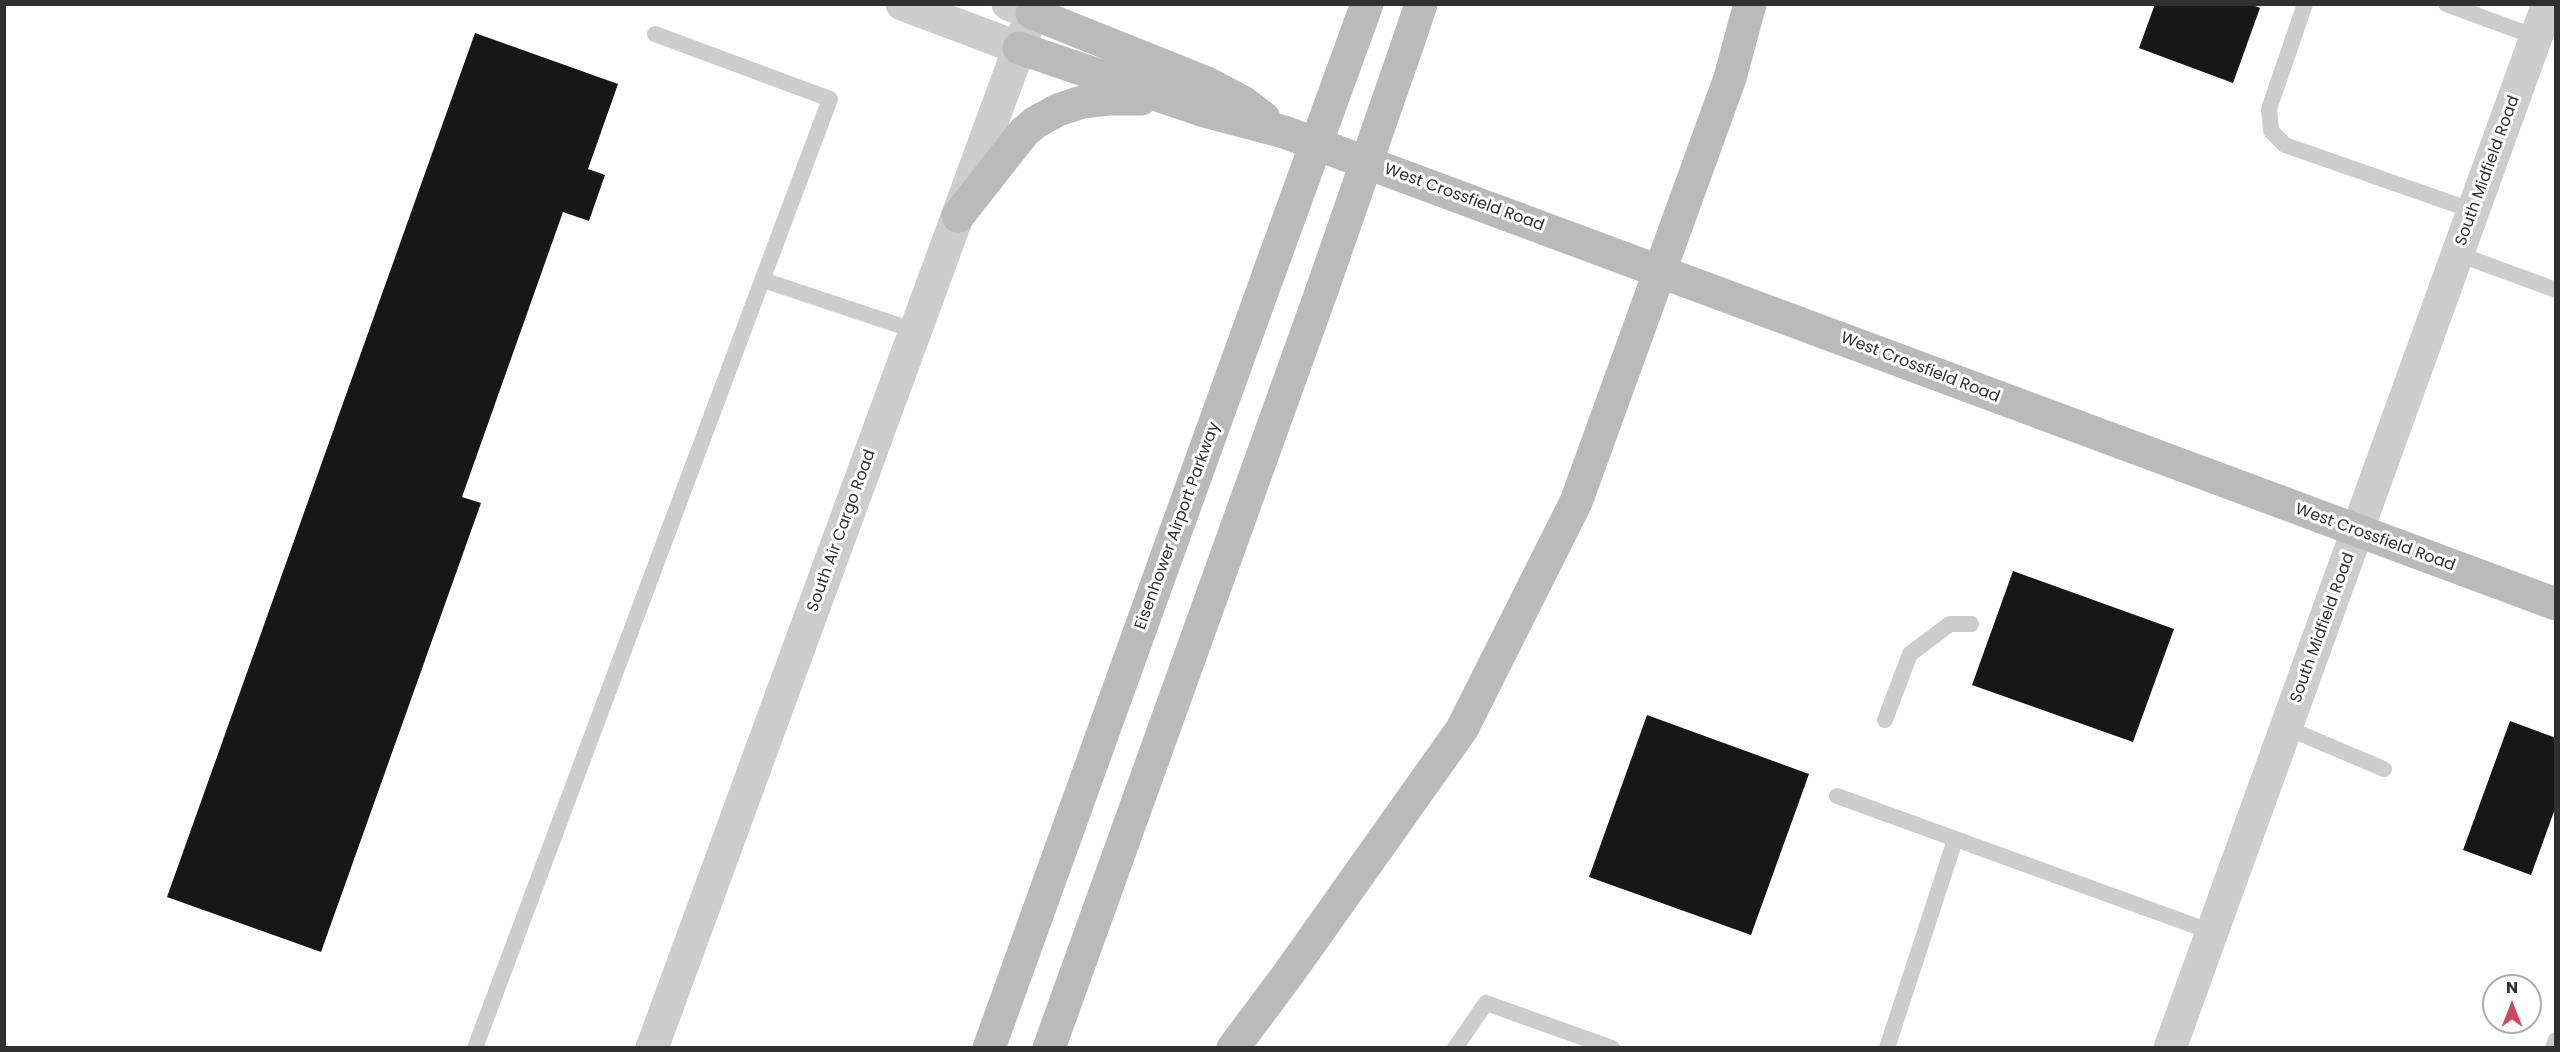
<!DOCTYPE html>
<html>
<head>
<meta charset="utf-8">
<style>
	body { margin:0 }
	#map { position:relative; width:2560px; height:1052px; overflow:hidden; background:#fff; font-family:Poppins,sans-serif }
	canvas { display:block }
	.frame { position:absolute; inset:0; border:6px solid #303030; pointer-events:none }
	.north { position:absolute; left:2482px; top:974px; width:60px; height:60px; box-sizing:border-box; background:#fff; border:2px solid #acacac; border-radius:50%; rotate:0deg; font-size:16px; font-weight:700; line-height:24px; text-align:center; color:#303030 }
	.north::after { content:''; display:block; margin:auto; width:21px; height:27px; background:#d0485d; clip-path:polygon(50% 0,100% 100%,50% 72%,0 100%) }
</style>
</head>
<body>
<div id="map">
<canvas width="2560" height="1052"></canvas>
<div class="frame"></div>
<div class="north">N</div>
</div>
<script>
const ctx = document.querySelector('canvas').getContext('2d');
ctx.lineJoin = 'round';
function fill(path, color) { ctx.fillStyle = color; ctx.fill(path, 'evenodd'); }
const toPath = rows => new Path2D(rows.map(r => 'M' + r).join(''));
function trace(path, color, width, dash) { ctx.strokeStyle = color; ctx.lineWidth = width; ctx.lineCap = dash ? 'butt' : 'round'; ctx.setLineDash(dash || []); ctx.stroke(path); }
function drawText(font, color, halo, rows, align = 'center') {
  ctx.font = font + ' Poppins,sans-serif'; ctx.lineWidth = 6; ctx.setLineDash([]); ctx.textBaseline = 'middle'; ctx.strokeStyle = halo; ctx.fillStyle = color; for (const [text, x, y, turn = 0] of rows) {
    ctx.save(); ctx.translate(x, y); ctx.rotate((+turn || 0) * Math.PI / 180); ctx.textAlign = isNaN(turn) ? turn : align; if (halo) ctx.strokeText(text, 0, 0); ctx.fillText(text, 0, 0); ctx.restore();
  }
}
fill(toPath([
	[2155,4,2250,4,2260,8,2233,83,2139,48],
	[475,33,618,84,588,169,605,175,589,221,563,212,462,497,481,503,321,952,167,897],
	[2013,571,2174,629,2133,742,1972,685],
	[1647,715,1809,774,1751,935,1589,877],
	[2510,721,2556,738,2556,806,2531,875,2463,850]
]), '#171717');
trace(toPath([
	[2305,4,2269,109,2271,131,2285,145,2474,211],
	[2446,4,2536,37],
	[2458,254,2556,290],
	[763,280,916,331],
	[1885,720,1910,654,1950,624,1971,624],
	[2287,728,2384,769],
	[1837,796,2212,932],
	[475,1048,830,99,655,34],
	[1455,1048,1486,1003,1612,1048],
	[1887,1048,1955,840],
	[2553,1048,2556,1040]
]), '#cdcdcd', 16);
trace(toPath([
	[902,4,1019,48],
	[652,1048,1032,13,1008,4],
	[2170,1048,2548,4]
]), '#cdcdcd', 33);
trace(toPath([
	[1035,4,1032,13,1207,83,1243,102,1264,118],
	[1359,26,1367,4],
	[1408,43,1421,4],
	[1019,48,1201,110,1284,132,2556,604],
	[958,216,1024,132,1036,122,1058,110,1082,102,1108,99,1141,99],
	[989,1048,1269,273],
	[1049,1048,1322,290],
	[1233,1048,1289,973,1462,729,1576,502,1730,78,1750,4]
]), '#bababa', 33);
trace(toPath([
	[1269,273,1359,26],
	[1322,290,1408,43]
]), '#bababa', 33);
drawText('16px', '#303030', '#fff', [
	["South Midfield Road",2488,171,-70],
	["West Crossfield Road",1464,198,20],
	["West Crossfield Road",1920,368,21],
	["Eisenhower Airport Parkway",1178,526,-70],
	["South Air Cargo Road",842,531,-70],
	["West Crossfield Road",2375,538,20],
	["South Midfield Road",2323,628,-70]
]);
</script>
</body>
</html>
